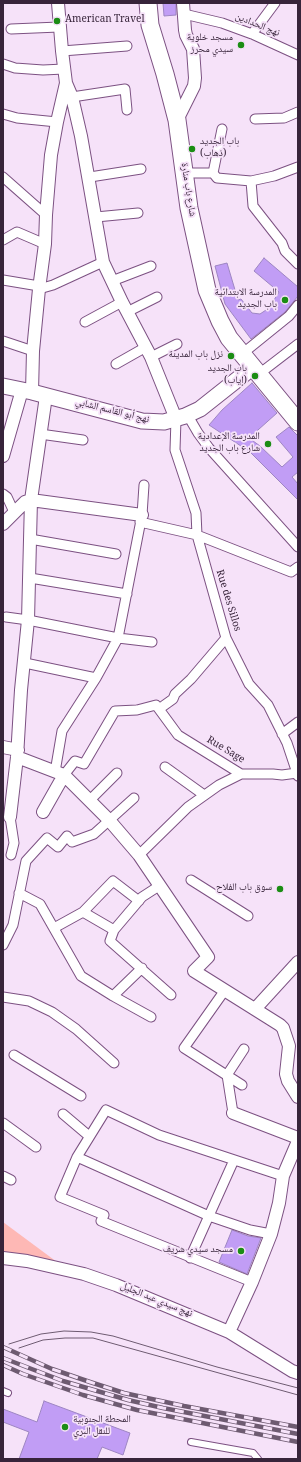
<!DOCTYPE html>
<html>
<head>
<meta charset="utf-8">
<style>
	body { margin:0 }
	#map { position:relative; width:301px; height:1462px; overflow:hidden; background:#f6e2f9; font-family:Georgia,serif }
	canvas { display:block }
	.frame { position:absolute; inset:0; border:4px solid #37243a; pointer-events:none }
</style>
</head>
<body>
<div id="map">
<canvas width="301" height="1462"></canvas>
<div class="frame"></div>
</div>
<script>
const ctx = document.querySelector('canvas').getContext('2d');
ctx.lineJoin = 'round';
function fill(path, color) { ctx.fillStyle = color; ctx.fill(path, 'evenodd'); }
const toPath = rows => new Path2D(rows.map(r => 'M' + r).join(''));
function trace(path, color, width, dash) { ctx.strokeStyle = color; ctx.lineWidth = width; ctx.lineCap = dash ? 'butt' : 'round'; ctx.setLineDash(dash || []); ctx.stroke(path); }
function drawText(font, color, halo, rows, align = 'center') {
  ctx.font = font + ' Georgia,"Noto Naskh Arabic",serif'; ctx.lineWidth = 3.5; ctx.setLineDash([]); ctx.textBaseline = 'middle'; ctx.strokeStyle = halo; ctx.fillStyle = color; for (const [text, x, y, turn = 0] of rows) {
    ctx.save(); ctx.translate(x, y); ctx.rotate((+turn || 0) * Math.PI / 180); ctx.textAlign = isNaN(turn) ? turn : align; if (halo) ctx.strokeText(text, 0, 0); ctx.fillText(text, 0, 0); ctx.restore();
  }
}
fill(toPath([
	[3,1222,61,1265,3,1254]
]), '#feb8b5');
const building = toPath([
	[163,3,176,3,176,15,164,16,163,3],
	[264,258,298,287,298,296,285,312,251,339,225,304,215,266,227,263,238,300,241,299,252,313,260,314,269,308,279,292,254,271,264,258],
	[252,383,277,413,249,438,260,446,282,467,293,457,276,437,289,427,298,436,298,472,292,477,298,484,298,500,250,452,209,425,222,410,252,383],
	[232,1230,248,1236,261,1238,247,1274,219,1262,232,1230],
	[44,1401,130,1433,123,1455,102,1447,97,1459,19,1459,29,1432,3,1422,3,1409,37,1422,44,1401]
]);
fill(building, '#c19df5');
trace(building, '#9d85c2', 1);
const service = toPath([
	[3,1391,8,1393],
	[191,1442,253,1453,258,1459]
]);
const pedestrian = toPath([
	[184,14,222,23,252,34,298,55],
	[11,29,59,27],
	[252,34,275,3],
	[62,51,127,46],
	[3,64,15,68,43,70,64,69],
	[72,97,125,89,127,110],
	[3,114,17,118,57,122],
	[255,119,284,118,298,112],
	[183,173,213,173,217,178,251,181,274,176,298,167],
	[213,173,222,129],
	[3,177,46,215],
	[90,177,141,169],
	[251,181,253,206,282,243,285,251,298,264],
	[96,217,138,213],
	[3,240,17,232,45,244],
	[3,280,39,286],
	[112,281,151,266],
	[39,289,53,285,103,262],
	[127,312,157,297],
	[85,322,122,302],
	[3,341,33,351],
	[242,354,289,316,298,305],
	[151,357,177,344],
	[116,364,146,347],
	[259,374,298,344],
	[176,419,175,450,196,513,197,535,226,638,249,684,268,705,287,743,298,776],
	[191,421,198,433,209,448,298,547],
	[40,434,83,440],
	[3,494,7,497,14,512],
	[140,522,197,535,291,572,298,567],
	[30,539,116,554],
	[30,578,127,594],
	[6,617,28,620,118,638,152,642],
	[25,663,96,678],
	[159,709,173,699,175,694,191,679,226,638],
	[282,734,298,722],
	[165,767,204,795],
	[55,772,62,731,96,678,118,638,142,515,144,485],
	[64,775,75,761,84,764,115,711,137,710,156,705,178,735,241,774,273,774,282,775,297,773],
	[90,800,117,773],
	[10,817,14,843,11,855],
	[139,855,188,807,219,785,241,774],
	[191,880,248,916],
	[19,893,40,904,81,976,113,996,151,1017],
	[83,912,113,881,139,901],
	[54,928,83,912,114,930,142,897,159,886],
	[114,930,110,941,171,995],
	[3,945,13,925,26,861,47,838,58,847,67,836,72,842,94,834,134,798],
	[225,990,184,1048,242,1085],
	[113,996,142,968],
	[3,997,29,1001,52,1012,76,1029,114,1063],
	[14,1055,81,1096],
	[233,1113,227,1075,244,1049],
	[63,1114,89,1136],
	[3,1123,36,1147],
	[77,1157,209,1216,250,1230,271,1234],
	[3,1176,11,1180],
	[190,1258,234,1160],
	[252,1282,101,1221,104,1215,60,1197,77,1157,106,1110,159,1135,283,1176]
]);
const minor = toPath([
	[66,83,72,97,81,136,103,262,122,302,151,357,176,419],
	[177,120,194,86,195,78,193,49,186,35,185,30,183,3],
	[32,392,33,351,39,289,45,244,46,215,51,155,57,122,66,83,62,51,58,3],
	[3,456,22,390],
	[3,524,25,502,31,500,142,515],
	[3,747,18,750],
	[17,757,64,775,109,820,139,855,208,957,194,971,280,1025,283,1028,289,1046,286,1074,288,1081,298,1097],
	[43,812,64,775],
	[10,817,17,757,21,690,28,620,31,500,46,396],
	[255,1009,298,962],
	[233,1113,298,1138],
	[3,1258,27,1261,84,1274,116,1285,229,1332,292,1371,298,1373],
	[229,1332,252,1282,271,1234,279,1203,283,1176,298,1141]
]);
const tertiary = toPath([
	[3,386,32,392,142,421,164,422,185,416,200,409,253,367]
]);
const secondary = toPath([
	[148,3,150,25,165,74,177,120,189,208,207,290,220,321,229,338,298,422]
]);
trace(service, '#7c5182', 8);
trace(pedestrian, '#7c5182', 11);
trace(minor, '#7c5182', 14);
trace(tertiary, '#7c5182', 17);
trace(secondary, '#7c5182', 19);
trace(service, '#fff', 6);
trace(pedestrian, '#fff', 9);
trace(minor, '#fff', 12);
trace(tertiary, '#fff', 15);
trace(secondary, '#fff', 17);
trace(toPath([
	[9,1344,41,1334,64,1331,91,1332,113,1336,217,1367,298,1388],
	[19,1348,43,1340,65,1338,93,1338,298,1395]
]), '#6e5b71', 1);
const rail = toPath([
	[3,1347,52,1369,90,1382,124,1393,184,1406,298,1427],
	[3,1358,63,1381,128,1400,163,1408,298,1434],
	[3,1365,23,1374,83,1395,137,1410,298,1442]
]);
trace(rail, '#6e5b71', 4.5);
trace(rail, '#f6e2f9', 3, [9]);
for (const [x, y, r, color] of [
	[57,21,4,"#1b8d14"],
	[241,45,4,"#1b8d14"],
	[192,149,4,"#1b8d14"],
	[285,300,4,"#1b8d14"],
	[231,356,4,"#1b8d14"],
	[255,376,4,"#1b8d14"],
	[268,444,4,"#1b8d14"],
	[280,889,4,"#1b8d14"],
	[241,1251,4,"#1b8d14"],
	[65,1427,4,"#1b8d14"]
]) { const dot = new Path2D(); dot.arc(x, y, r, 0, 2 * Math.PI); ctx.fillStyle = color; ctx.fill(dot); trace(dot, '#f6e2f9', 1.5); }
drawText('10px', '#37243a', '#f6e2f9', [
	["American Travel",65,21,"left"],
	["مسجد خلوية",233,39],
	["سيدي محرز",233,51],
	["باب الجديد",200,143,"left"],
	["(ذهاب)",200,155,"left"],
	["المدرسة الابتدائية",277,294],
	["باب الجديد",277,306],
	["نزل باب المدينة",223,356],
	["باب الجديد",247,370],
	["(إياب)",247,382],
	["المدرسة الإعدادية",260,438],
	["شارع باب الجديد",260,450],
	["سوق باب الفلاح",272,889],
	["مسجد سيدي شريف",233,1251],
	["المحطة الجنوبية",73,1421,"left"],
	["للنقل البري",73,1433,"left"]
], 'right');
drawText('10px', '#37243a', '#f6e2f9', [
	["نهج الحدادين",257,26,22],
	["شارع باب منارة",187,190,81],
	["نهج أبو القاسم الشابي",112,412,14],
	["Rue des Sillos",227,601,73],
	["Rue Sage",225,751,31],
	["نهج سيدي عبد الجليل",156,1301,22]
]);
</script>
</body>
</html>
